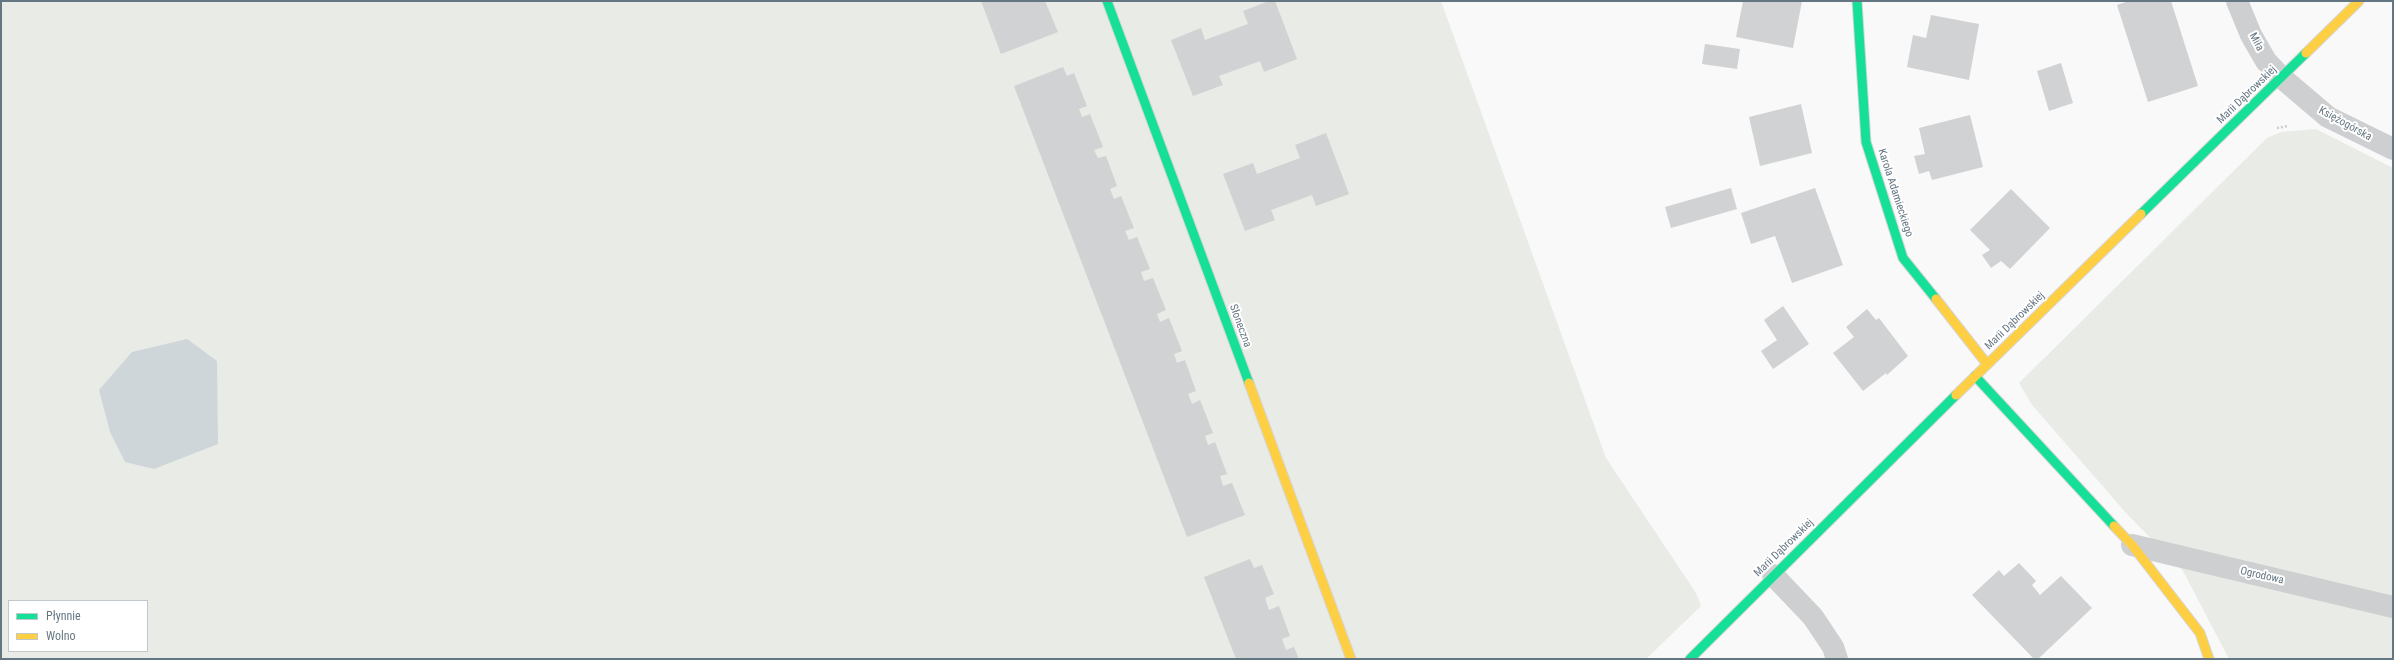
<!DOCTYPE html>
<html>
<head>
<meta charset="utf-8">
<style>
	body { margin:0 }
	#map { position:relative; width:2394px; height:660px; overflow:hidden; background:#f9f9f9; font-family:"Roboto Condensed",sans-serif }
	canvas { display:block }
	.frame { position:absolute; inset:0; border:2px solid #657683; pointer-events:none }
	.legend { position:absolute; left:8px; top:600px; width:140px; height:52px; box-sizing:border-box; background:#fff; border:1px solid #c1c8cd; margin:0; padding:5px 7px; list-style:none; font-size:12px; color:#657683 }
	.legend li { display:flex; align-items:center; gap:8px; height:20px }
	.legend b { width:20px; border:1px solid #c1c8cd }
</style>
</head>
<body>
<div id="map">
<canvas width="2394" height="660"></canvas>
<div class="frame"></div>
<ul class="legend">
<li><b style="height:5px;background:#16e098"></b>Płynnie</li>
<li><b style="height:5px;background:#ffcf43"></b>Wolno</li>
</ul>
</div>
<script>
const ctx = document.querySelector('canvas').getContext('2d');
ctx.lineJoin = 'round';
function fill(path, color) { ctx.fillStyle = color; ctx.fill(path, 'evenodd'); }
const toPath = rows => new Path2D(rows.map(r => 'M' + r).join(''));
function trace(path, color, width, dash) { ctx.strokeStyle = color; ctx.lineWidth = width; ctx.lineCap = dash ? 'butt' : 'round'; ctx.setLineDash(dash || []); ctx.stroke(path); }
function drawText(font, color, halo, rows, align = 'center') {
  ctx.font = font + ' "Roboto Condensed",sans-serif'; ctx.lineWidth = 4; ctx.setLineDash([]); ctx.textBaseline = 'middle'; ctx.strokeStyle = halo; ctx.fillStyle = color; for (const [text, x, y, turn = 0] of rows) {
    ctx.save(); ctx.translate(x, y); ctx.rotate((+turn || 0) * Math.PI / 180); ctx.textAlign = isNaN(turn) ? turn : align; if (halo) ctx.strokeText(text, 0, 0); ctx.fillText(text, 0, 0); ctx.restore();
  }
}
fill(toPath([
	[1,1,1441,1,1606,458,1696,593,1701,606,1646,659,1,659],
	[9,601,147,601,147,651,9,651],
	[2316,129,2393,168,2393,659,2229,659,2183,571,2127,514,2032,405,2019,383,2267,138,2281,132]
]), '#e8ebe6');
fill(toPath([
	[187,339,217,361,218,444,154,469,125,462,110,432,99,390,132,352]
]), '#ced6d9');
fill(toPath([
	[981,1,1045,1,1058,32,1001,54],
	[1269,1,1275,1,1297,59,1264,72,1260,61,1219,76,1223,85,1193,96,1171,40,1201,28,1205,40,1248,24,1243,11],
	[1743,1,1802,1,1793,48,1736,37],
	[2129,1,2171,1,2198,86,2148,102,2117,5],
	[1931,15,1979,24,1969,80,1907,67,1913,35,1926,38],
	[1705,44,1740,49,1737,69,1702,64],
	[2061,63,2073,103,2049,111,2037,71],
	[1063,67,1067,76,1074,73,1087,106,1079,109,1082,117,1090,114,1103,147,1094,150,1098,158,1106,156,1117,186,1110,189,1114,199,1121,196,1134,228,1125,231,1129,240,1137,237,1150,269,1141,272,1144,281,1153,278,1166,310,1157,314,1160,322,1169,318,1182,351,1174,354,1177,363,1185,360,1196,391,1188,394,1192,404,1200,400,1213,433,1205,436,1208,445,1215,442,1227,474,1220,476,1223,486,1232,483,1245,515,1187,537,1014,86],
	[1801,104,1812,153,1760,166,1749,117],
	[1970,115,1983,167,1932,180,1929,171,1919,174,1914,156,1925,154,1919,128],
	[1326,133,1349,194,1316,206,1312,195,1271,210,1275,220,1245,231,1223,174,1253,163,1257,174,1300,158,1295,145],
	[1731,188,1737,209,1671,228,1665,207],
	[1815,188,1843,265,1792,283,1775,236,1751,244,1741,213],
	[2011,189,2050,228,2010,269,2001,261,1991,268,1982,255,1990,250,1970,230],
	[1783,306,1809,344,1773,369,1761,351,1777,340,1764,320],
	[1867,309,1876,320,1879,318,1908,356,1887,375,1886,373,1863,391,1833,353,1854,337,1846,327],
	[1250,559,1254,568,1262,565,1274,594,1265,598,1269,610,1279,606,1290,636,1282,639,1286,650,1294,647,1299,659,1236,659,1204,577],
	[2019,563,2036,581,2032,585,2040,595,2061,576,2092,608,2038,659,2034,659,1972,595,1999,570,2004,576]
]), '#d0d2d3');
const fast = toPath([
	[1107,1,1249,383],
	[1857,1,1866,142,1903,258,1936,299],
	[2141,214,2306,53],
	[1975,376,2114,526],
	[1690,659,1956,395]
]);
const slow = toPath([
	[2306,53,2359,1],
	[1936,299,1987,364],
	[1249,383,1351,659],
	[1956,395,2141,214],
	[2114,526,2132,545,2200,633,2209,659]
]);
trace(fast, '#d5d6d7', 11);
trace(slow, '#d5d6d7', 11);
trace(toPath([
	[2277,128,2288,126]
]), '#cbcccd', 2.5, [2, 2]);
trace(toPath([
	[2237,1,2251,35,2266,61,2282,78,2328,117,2393,149],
	[2132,545,2393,607],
	[1773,575,1813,617,1833,647,1837,659]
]), '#cecfd0', 22);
trace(fast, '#16e098', 9);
trace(slow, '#ffcf43', 9);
drawText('11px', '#657683', '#fff', [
	["Miła",2256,42,62],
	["Marii Dąbrowskiej",2247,95,-44],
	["Księżogórska",2345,124,29],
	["Karola Adamieckiego",1895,193,72],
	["Marii Dąbrowskiej",2015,321,-44],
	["Słoneczna",1240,326,70],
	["Marii Dąbrowskiej",1784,548,-44],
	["Ogrodowa",2262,576,13]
]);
</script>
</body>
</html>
